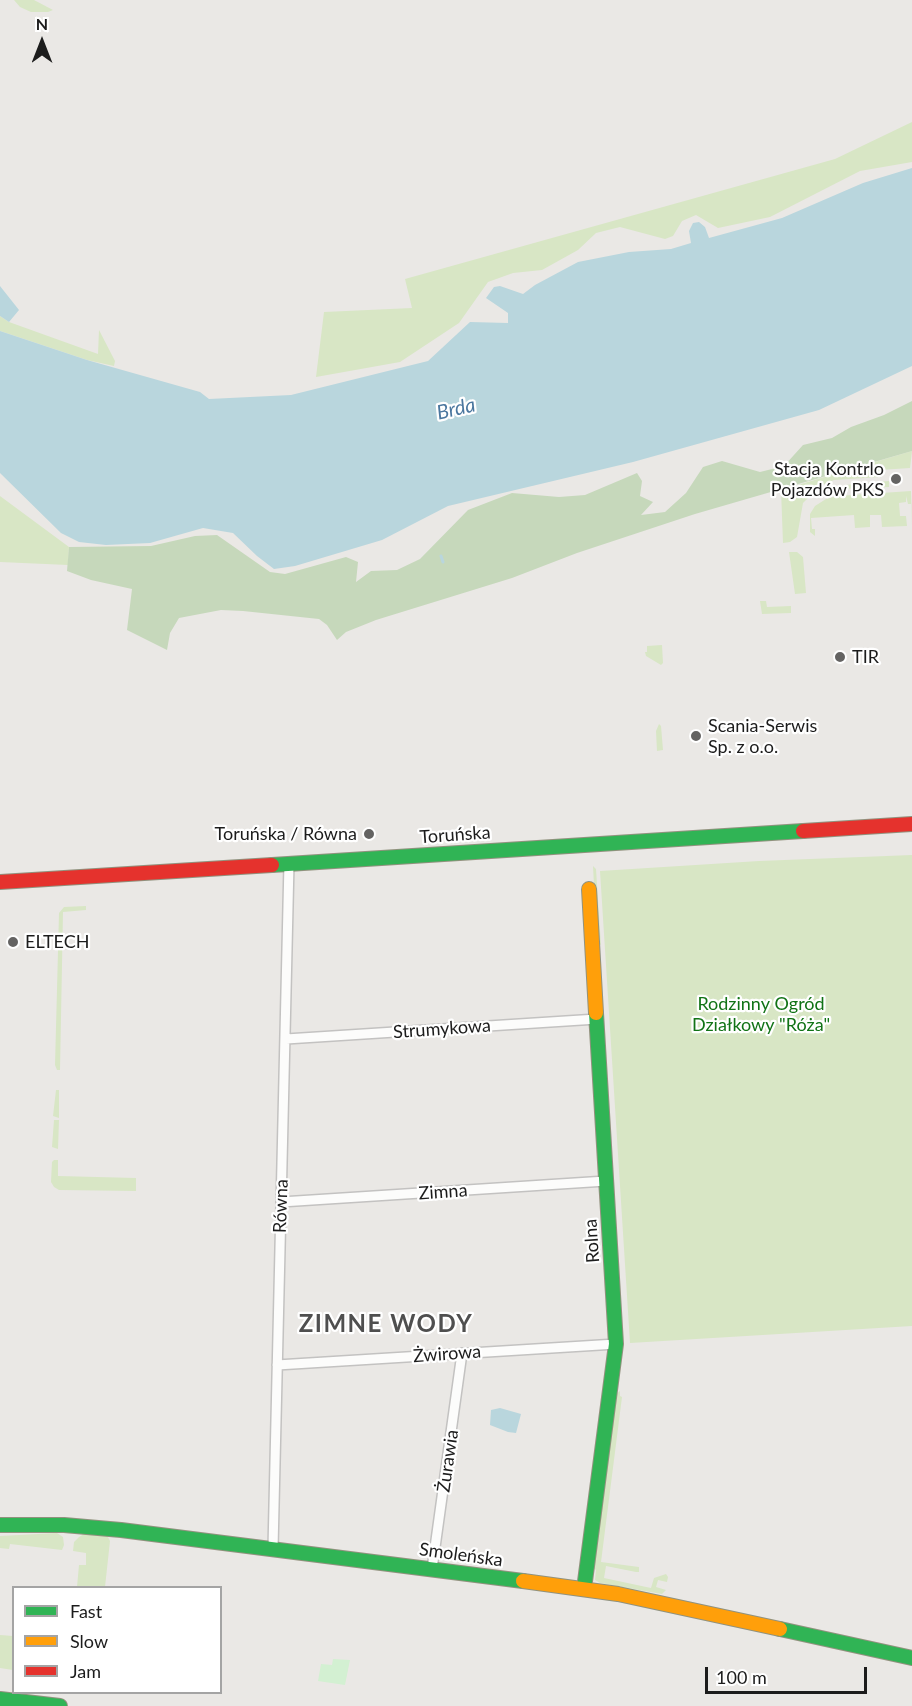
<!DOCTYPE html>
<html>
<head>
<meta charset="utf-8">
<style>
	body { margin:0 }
	#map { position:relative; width:912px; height:1706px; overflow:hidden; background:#eae8e5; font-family:Lato,sans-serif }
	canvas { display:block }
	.legend { position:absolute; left:12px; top:1586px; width:210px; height:108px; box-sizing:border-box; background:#fff; border:2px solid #a4a4a4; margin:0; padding:8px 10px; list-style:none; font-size:18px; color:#1c1c1c }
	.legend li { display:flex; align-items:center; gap:12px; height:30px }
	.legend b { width:30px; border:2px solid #a4a4a4 }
	.north { position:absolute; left:12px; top:12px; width:60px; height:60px; -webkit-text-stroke:4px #fff; paint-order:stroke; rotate:0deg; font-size:16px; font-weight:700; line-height:24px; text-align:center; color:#1c1c1c }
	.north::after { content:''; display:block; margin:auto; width:21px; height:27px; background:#1c1c1c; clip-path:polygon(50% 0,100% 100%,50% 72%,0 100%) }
	.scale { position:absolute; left:705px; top:1667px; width:162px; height:27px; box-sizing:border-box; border:3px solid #1c1c1c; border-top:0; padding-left:8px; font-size:18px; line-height:21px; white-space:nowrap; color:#1c1c1c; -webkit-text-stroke:4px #fff; paint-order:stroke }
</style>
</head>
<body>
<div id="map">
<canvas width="912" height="1706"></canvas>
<ul class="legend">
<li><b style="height:8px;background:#30b455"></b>Fast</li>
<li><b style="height:8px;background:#ff9f0a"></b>Slow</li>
<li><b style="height:8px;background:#e5322d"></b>Jam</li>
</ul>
<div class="north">N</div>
<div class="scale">100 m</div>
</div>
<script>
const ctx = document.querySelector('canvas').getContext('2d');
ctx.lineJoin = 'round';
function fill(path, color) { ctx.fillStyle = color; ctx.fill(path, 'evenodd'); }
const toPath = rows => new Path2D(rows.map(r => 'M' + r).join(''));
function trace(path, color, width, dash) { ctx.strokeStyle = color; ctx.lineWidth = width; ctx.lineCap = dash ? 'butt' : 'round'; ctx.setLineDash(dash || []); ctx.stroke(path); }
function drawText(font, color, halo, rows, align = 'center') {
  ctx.font = font + ' Lato,sans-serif'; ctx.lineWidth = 4.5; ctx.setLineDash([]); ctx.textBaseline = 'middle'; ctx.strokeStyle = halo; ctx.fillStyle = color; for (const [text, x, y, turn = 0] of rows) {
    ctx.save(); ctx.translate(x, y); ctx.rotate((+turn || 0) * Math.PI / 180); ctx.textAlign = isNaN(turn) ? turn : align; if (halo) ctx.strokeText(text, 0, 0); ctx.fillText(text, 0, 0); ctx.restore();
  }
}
fill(toPath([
	[14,0,34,0,53,10,48,12,31,12,20,7],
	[912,122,912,162,860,171,770,217,718,228,696,215,682,221,673,236,665,239,620,227,596,233,578,250,542,270,513,273,488,282,459,323,400,362,316,377,324,312,412,308,405,279,835,159],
	[0,316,9,322,98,354,99,330,115,361,114,366,87,360,0,331],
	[912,451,910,468,880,470,880,477,834,480,820,486,803,503,797,537,790,542,783,543,781,490],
	[889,481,889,487,839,489,845,485],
	[911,491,912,526,911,504,908,504,906,496,906,502,899,503,900,516,906,516,907,526,882,527,881,515,870,515,870,527,855,528,854,515,811,518,812,529,815,529,815,536,810,532,810,514,815,506,826,499,837,496],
	[0,496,69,547,68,565,0,562],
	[789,552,797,552,803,557,806,593,795,594],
	[760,601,766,601,767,607,791,606,791,613,762,614],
	[662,645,663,663,661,665,646,656,645,652,647,652,647,646],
	[659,724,661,726,663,750,657,751,656,731],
	[912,855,912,1326,630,1343,600,871,759,861],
	[593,866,596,869,601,945,597,943],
	[86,906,86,910,63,912,60,1070,57,1070,55,1065,59,913,64,907],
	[56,1090,59,1090,59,1118,53,1116],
	[54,1120,59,1120,58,1149,52,1147],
	[54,1160,58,1160,58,1176,136,1178,136,1191,59,1190,54,1187,51,1182,52,1162],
	[620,1391,620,1396,622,1397,601,1562,639,1567,639,1572,636,1572,606,1566,604,1578,651,1588,654,1578,666,1574,668,1577,667,1582,658,1580,656,1587,666,1590,662,1594,600,1583,595,1580,596,1570,593,1568,616,1394],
	[89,1531,106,1533,110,1541,105,1587,77,1587,79,1565,86,1565,86,1553,73,1551,74,1542,79,1537],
	[57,1533,63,1537,64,1545,62,1550,10,1544,9,1549,0,1548,0,1536],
	[0,1635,13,1636,13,1670,0,1668]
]), '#d8e6c5');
fill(toPath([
	[912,401,912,451,695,514,577,553,512,578,376,620,346,632,337,640,327,625,319,619,243,611,221,610,179,618,170,633,167,650,127,630,132,589,91,580,67,571,69,547,151,546,195,536,217,535,270,572,285,574,346,557,358,562,356,582,371,571,397,570,420,559,468,510,512,493,559,497,585,495,637,473,642,481,640,496,653,502,641,515,665,512,686,493,703,467,722,461,760,472,784,466,803,445,832,438,851,427,884,415]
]), '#c6d8bb');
fill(toPath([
	[333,1659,350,1660,345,1685,318,1681,321,1664,332,1665]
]), '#d3f0d2');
fill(toPath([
	[912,168,912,366,819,410,633,462,448,506,382,540,295,566,274,569,257,556,233,533,203,528,150,543,106,545,79,542,61,533,0,473,0,331,87,360,200,392,209,399,291,395,428,361,470,322,508,323,508,313,486,298,494,287,500,286,523,294,535,285,578,262,629,252,671,249,691,243,689,231,693,223,699,222,705,227,709,238,782,218,863,183],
	[0,286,19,310,9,322,0,316],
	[500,1408,521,1414,516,1433,508,1432,490,1425,491,1410]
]), '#b9d6dd');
trace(toPath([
	[441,556,443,562]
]), '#b9d6dd', 3);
const street = toPath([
	[286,1039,597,1019],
	[281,1202,606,1181],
	[277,1365,616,1344],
	[273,1548,289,863],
	[432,1569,462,1353]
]);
const fast = toPath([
	[272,865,803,831],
	[0,1525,64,1525,121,1530,523,1581],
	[584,1589,616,1344,596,1013],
	[780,1629,912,1658],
	[0,1699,60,1706]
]);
const slow = toPath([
	[589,889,596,1013],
	[523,1581,618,1594,780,1629]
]);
const jam = toPath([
	[803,831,912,824],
	[0,882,272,865]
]);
trace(street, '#c3c2c1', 12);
trace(fast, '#91927e', 16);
trace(slow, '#91927e', 16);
trace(jam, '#91927e', 16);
trace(street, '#fcfcfb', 9);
trace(fast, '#30b455', 14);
trace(slow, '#ff9f0a', 14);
trace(jam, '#e5322d', 14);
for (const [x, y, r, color] of [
	[896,479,6,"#646362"],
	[840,657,6,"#646362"],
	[696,736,6,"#646362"],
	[369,834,6,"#646362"],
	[13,942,6,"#646362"]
]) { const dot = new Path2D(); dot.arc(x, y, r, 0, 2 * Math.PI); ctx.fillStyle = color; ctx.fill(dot); trace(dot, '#fff', 2); }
drawText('18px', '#1c1c1c', '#fff', [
	["Stacja Kontrlo",884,469,"right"],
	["Pojazdów PKS",884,490,"right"],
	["TIR",852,657],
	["Scania-Serwis",708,726],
	["Sp. z o.o.",708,747],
	["Toruńska / Równa",357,834,"right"],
	["ELTECH",25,942]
], 'left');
drawText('18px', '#1c1c1c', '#fff', [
	["Toruńska",455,835,-4],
	["Strumykowa",442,1029,-4],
	["Zimna",443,1192,-4],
	["Równa",281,1206,-88],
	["Rolna",592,1241,-94],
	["Żwirowa",447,1354,-4],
	["Żurawia",448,1461,-82],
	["Smoleńska",461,1555,8]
]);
drawText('18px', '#117316', '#fff', [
	["Rodzinny Ogród",761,1004],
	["Działkowy \"Róża\"",761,1025]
]);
drawText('italic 20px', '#4b779f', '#fff', [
	["Brda",456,409,-13]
]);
ctx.letterSpacing = '1.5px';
drawText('bold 24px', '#4f4f4f', '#fff', [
	["ZIMNE WODY",386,1324]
]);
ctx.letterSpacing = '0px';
</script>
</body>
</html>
